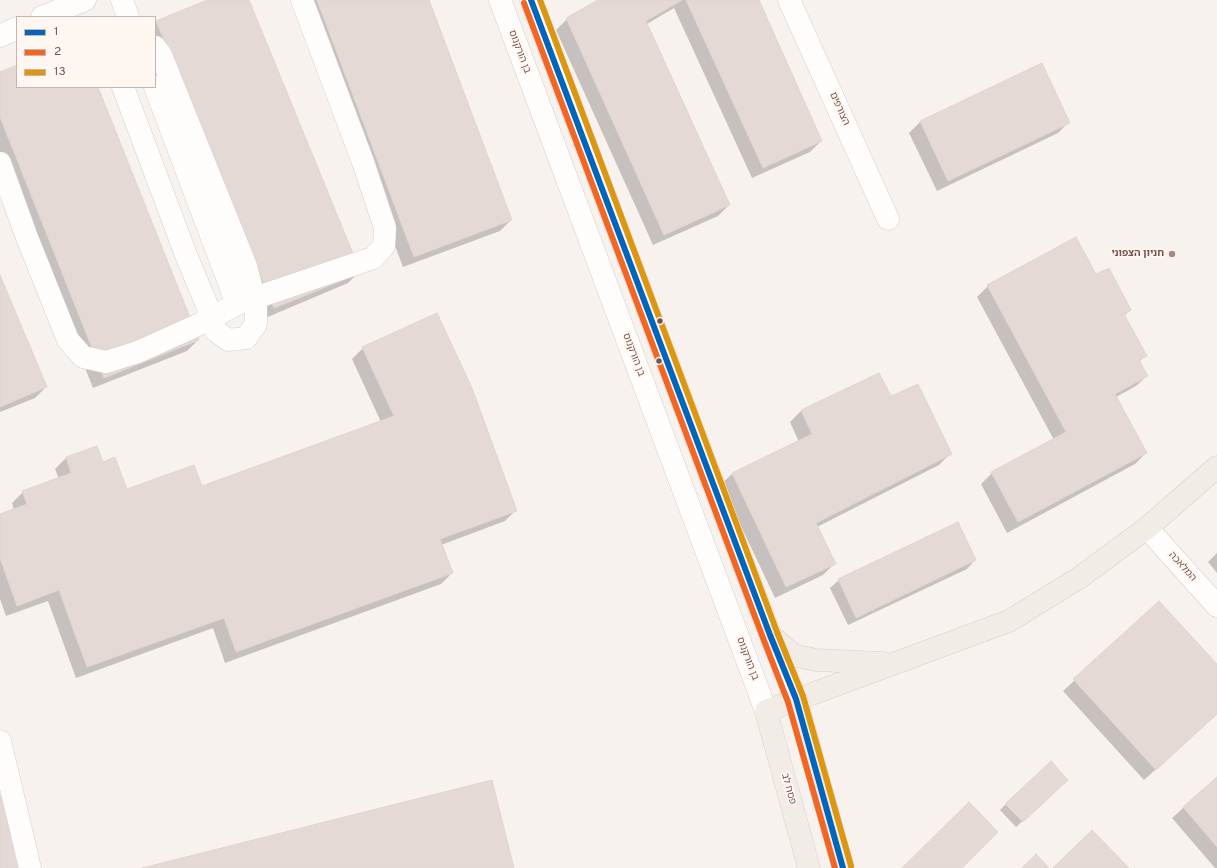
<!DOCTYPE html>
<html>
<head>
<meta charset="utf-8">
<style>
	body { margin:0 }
	#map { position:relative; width:1217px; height:868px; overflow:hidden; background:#f8f2ee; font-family:Overpass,sans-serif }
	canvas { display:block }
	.legend { position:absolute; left:16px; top:16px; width:140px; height:72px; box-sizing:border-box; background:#fef6f0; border:1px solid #c8b5af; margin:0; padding:5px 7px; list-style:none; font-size:12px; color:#76544e }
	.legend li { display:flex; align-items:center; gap:8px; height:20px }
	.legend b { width:20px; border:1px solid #c8b5af }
</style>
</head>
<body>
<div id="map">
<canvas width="1217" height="868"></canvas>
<ul class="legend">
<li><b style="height:5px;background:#0065bd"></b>1</li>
<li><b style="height:5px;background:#f26522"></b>2</li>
<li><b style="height:5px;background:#dd9610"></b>13</li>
</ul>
</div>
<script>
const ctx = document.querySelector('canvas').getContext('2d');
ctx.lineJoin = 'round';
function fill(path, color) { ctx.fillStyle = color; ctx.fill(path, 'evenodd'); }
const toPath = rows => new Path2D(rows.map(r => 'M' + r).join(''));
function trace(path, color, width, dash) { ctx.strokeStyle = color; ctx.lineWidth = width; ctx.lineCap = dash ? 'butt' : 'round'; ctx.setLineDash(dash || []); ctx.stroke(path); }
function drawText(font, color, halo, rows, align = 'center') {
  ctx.font = font + ' Overpass,"Noto Sans Hebrew",sans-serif'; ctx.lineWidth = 4; ctx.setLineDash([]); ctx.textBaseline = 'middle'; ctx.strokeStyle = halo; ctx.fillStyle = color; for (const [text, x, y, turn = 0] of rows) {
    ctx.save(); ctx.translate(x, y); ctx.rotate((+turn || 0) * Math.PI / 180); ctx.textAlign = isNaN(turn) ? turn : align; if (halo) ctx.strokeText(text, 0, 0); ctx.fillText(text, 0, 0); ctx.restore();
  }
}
fill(toPath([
	[210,0,247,0,359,272,348,283,263,319,155,56,155,23],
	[302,0,427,0,511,220,500,231,403,267],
	[600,0,758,0,821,141,810,152,752,178,674,8,647,24,729,205,718,216,653,245,556,30,567,19],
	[17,66,17,87,97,87,198,340,187,351,93,388,0,155,0,73],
	[920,122,1069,122,1058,133,937,191,909,133],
	[1096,276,1130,310,1124,316,1146,355,1139,362,1147,376,1136,386,1116,397,1146,453,1135,464,1007,533,981,484,992,473,1054,440,977,297,988,286],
	[0,278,46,387,35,398,0,412],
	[363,348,516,510,505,521,441,545,452,573,441,584,225,663,213,628,76,678,48,601,6,616,0,599,0,515,14,510,12,503,23,492,59,479,55,469,66,458,97,447,102,463,126,491,201,487,381,422,352,359],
	[879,374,890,398,950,454,939,465,817,527,834,564,823,575,775,598,721,484,732,474,799,442,790,422,801,411],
	[1217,553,1217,573,1208,562],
	[975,560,967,569,848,625,830,588,839,580],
	[1159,602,1217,666,1217,714,1144,780,1063,691],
	[1217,778,1217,868,1215,868,1172,818],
	[1062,785,1016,827,1000,810,1006,804]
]), '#0003');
const building = toPath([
	[207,0,249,0,361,273,274,308,156,21,207,0],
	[317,0,429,0,512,220,414,257,317,0],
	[598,0,682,0,646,21,730,205,664,235,566,18,598,0],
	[686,0,759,0,822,141,763,168,686,0],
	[1042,63,1070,123,948,181,920,121,1042,63],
	[17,65,17,87,98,87,199,340,104,378,0,117,0,72,17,65],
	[1076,237,1096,274,1109,268,1131,310,1124,314,1147,356,1139,360,1148,376,1115,394,1147,453,1018,522,991,472,1066,432,987,285,1076,237],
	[0,275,47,387,0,407,0,275],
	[437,313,472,388,517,511,440,539,453,573,236,652,224,618,87,667,59,590,17,606,0,558,0,514,27,504,22,491,71,473,66,457,97,446,103,462,115,457,127,489,194,465,202,486,394,416,362,347,437,313],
	[879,373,891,396,918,384,952,454,816,523,836,564,786,587,732,473,812,434,801,410,879,373],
	[958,522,976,560,856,618,838,579,958,522],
	[1159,601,1217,664,1217,714,1156,770,1073,679,1159,601],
	[1051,761,1068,780,1023,822,1005,804,1051,761],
	[1217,777,1217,847,1183,807,1217,777],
	[492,780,514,868,142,868,492,780],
	[0,795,19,868,0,868,0,795],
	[969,802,998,832,962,868,902,868,969,802],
	[1092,830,1129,868,1053,868,1092,830],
	[1036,854,1049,868,1022,868,1036,854]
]);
fill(building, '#e4d9d5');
trace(building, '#e1d4d0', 1);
const minor = toPath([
	[122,0,128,17],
	[500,0,766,711],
	[531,0,770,635,796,699],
	[789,0,888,219],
	[42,17,85,0],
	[0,36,17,28],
	[123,87,186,255,206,303,216,331,228,340,246,338,256,324,256,305,246,266,161,55,155,47],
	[155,87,237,304],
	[0,163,26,235,68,340,83,357,106,362,138,352,200,324,237,304,373,258,384,246,385,228,363,162,302,0],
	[1147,528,1217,606],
	[0,741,30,868]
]);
const major = toPath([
	[770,635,793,655,816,660,883,663],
	[796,699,843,868],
	[809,868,766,711,1009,621,1079,578,1147,528,1217,467]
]);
trace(minor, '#d6ceca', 23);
trace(major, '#d9cecb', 23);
trace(minor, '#fefdfc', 22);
trace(major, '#f2ece7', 22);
trace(toPath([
	[531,0,770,635,796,699,843,868]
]), '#0065bd', 6);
trace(toPath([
	[524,3,763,638,788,702,835,868]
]), '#f26522', 6);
trace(toPath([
	[540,0,777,632,803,696,851,866]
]), '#dd9610', 6);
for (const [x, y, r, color] of [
	[1172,254,4,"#a48b86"],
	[660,321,3.5,"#76544e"],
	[659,361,3.5,"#76544e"]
]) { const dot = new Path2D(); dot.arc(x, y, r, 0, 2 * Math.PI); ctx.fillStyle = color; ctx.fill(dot); trace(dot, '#fef6f0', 1.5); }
drawText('10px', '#76544e', '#fef6f0', [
	["בן הורקנוס",519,52,69],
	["הצורפים",839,109,66],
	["בן הורקנוס",633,355,69],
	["המלאכה",1182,567,48],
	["בן הורקנוס",747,659,69],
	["פסח לב",788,789,75]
]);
drawText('bold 10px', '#76544e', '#fef6f0', [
	["חניון הצפוני",1164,254]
], 'right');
</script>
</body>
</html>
